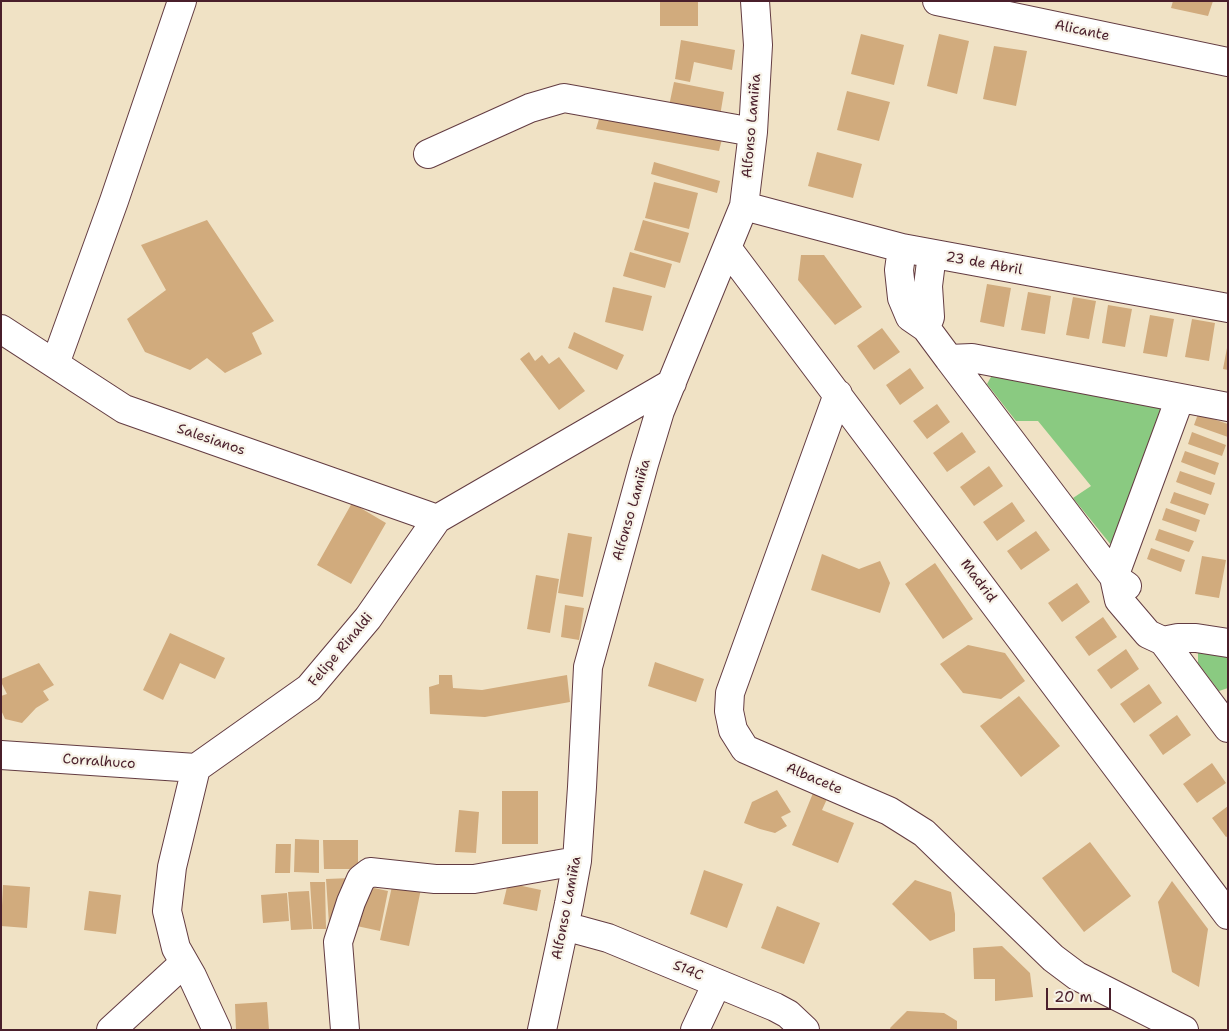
<!DOCTYPE html>
<html>
<head>
<meta charset="utf-8">
<style>
	body { margin:0 }
	#map { position:relative; width:1229px; height:1031px; overflow:hidden; background:#f0e2c5; font-family:"Shantell Sans",sans-serif }
	canvas { display:block }
	.frame { position:absolute; inset:0; border:2px solid #4a1f2b; pointer-events:none }
	.scale { position:absolute; left:1046px; top:988px; width:65px; height:22px; box-sizing:border-box; border:2px solid #4a1f2b; border-top:0; padding-left:6px; font-size:15px; line-height:18px; white-space:nowrap; color:#4a1f2b; -webkit-text-stroke:4px #f7f3e8; paint-order:stroke }
</style>
</head>
<body>
<div id="map">
<canvas width="1229" height="1031"></canvas>
<div class="frame"></div>
<div class="scale">20 m</div>
</div>
<script>
const ctx = document.querySelector('canvas').getContext('2d');
ctx.lineJoin = 'round';
function fill(path, color) { ctx.fillStyle = color; ctx.fill(path, 'evenodd'); }
const toPath = rows => new Path2D(rows.map(r => 'M' + r).join(''));
function trace(path, color, width, dash) { ctx.strokeStyle = color; ctx.lineWidth = width; ctx.lineCap = dash ? 'butt' : 'round'; ctx.setLineDash(dash || []); ctx.stroke(path); }
function drawText(font, color, halo, rows, align = 'center') {
  ctx.font = font + ' "Shantell Sans",sans-serif'; ctx.lineWidth = 4.5; ctx.setLineDash([]); ctx.textBaseline = 'middle'; ctx.strokeStyle = halo; ctx.fillStyle = color; for (const [text, x, y, turn = 0] of rows) {
    ctx.save(); ctx.translate(x, y); ctx.rotate((+turn || 0) * Math.PI / 180); ctx.textAlign = isNaN(turn) ? turn : align; if (halo) ctx.strokeText(text, 0, 0); ctx.fillText(text, 0, 0); ctx.restore();
  }
}
fill(toPath([
	[1002,373,1166,406,1116,551,1073,498,1091,486,1038,421,1016,421,987,384,991,377],
	[1207,648,1228,649,1228,688,1219,691,1198,663,1198,653]
]), '#8aca81');
fill(toPath([
	[660,1,698,1,698,26,660,26],
	[1173,1,1213,1,1208,16,1171,8],
	[861,34,904,45,894,85,851,74],
	[939,34,969,41,957,94,927,86],
	[681,40,735,50,732,70,694,62,690,82,675,79],
	[994,46,1027,51,1016,106,983,99],
	[674,82,724,92,720,116,669,106],
	[847,91,890,102,879,141,837,130],
	[602,109,723,135,719,151,596,129],
	[817,152,862,164,853,198,808,186],
	[654,162,720,181,717,193,651,174],
	[654,182,698,193,689,229,645,218],
	[207,220,274,321,252,333,262,354,225,373,207,358,190,370,145,352,127,319,166,290,141,245],
	[643,220,689,233,680,263,634,250],
	[630,252,672,264,665,288,623,276],
	[801,255,824,255,862,307,835,325,798,280],
	[987,284,1011,288,1004,327,980,322],
	[613,287,652,296,643,331,605,322],
	[1028,292,1051,296,1045,334,1021,330],
	[1073,297,1096,301,1089,339,1066,335],
	[1108,305,1132,309,1125,347,1102,343],
	[1150,315,1174,319,1167,357,1143,353],
	[1192,319,1215,323,1209,361,1185,357],
	[882,328,900,352,874,370,857,346],
	[574,332,624,355,617,370,568,348],
	[1227,348,1228,348,1228,370,1223,369],
	[529,352,535,361,542,355,549,364,559,357,585,391,559,410,520,359],
	[910,368,924,388,900,405,886,385],
	[937,404,950,422,927,439,913,421],
	[1198,414,1228,424,1228,437,1194,425],
	[962,432,976,452,947,472,933,453],
	[1192,432,1226,445,1222,456,1188,444],
	[1185,451,1219,463,1215,475,1181,462],
	[989,466,1003,486,974,506,960,487],
	[1180,471,1215,483,1211,495,1176,482],
	[1174,492,1209,504,1205,515,1170,503],
	[1012,502,1025,521,997,541,983,522],
	[352,503,386,523,351,584,317,565],
	[1166,508,1200,520,1196,532,1162,520],
	[1159,529,1194,541,1189,552,1155,540],
	[1036,531,1050,550,1021,570,1007,551],
	[568,533,592,537,583,597,558,593],
	[1151,548,1185,560,1181,572,1147,559],
	[822,554,859,569,880,561,890,583,880,613,811,590],
	[1202,556,1226,560,1219,598,1195,594],
	[935,563,973,619,943,639,905,584],
	[536,575,559,579,550,633,527,629],
	[1077,583,1090,602,1062,622,1048,603],
	[565,605,584,608,579,640,561,637],
	[1103,617,1117,637,1089,656,1075,637],
	[170,633,225,658,215,679,180,663,163,700,143,690],
	[968,645,1005,653,1025,681,1001,699,963,693,940,664],
	[1126,649,1139,669,1111,689,1097,670],
	[655,662,704,679,696,702,648,686],
	[39,663,54,685,43,691,49,700,36,708,22,723,5,719,1,710,1,696,7,694,1,682,1,679],
	[439,675,452,675,453,688,482,690,567,675,570,702,485,717,430,714,429,687,439,684],
	[1149,684,1162,703,1134,723,1120,704],
	[1019,696,1060,746,1021,777,980,726],
	[1177,715,1191,735,1163,755,1149,735],
	[1212,763,1226,783,1197,803,1183,784],
	[777,790,791,812,781,817,787,826,775,833,760,829,744,823,752,802],
	[502,791,538,791,538,844,502,844],
	[813,793,827,799,822,810,854,823,838,863,792,845],
	[1228,806,1228,836,1226,837,1212,818],
	[459,810,479,812,476,853,455,852],
	[295,839,319,840,319,873,294,872],
	[323,840,358,840,358,869,324,869],
	[1090,842,1131,896,1084,932,1042,878],
	[276,844,291,844,290,873,275,873],
	[704,870,743,884,727,928,690,914],
	[351,878,340,923,329,924,326,879],
	[915,880,951,892,955,914,955,931,930,941,892,904],
	[1172,881,1208,929,1199,987,1172,972,1158,902],
	[310,882,325,882,326,929,313,929],
	[393,882,421,889,409,946,380,940],
	[508,883,541,890,537,911,503,904],
	[3,885,30,887,27,928,1,926],
	[360,885,388,891,380,931,352,925],
	[89,891,121,895,116,934,84,930],
	[309,891,312,929,291,930,288,892],
	[287,893,289,921,263,923,261,895],
	[777,906,820,923,804,964,761,948],
	[1002,946,1030,973,1033,997,995,1001,995,979,974,979,973,948],
	[267,1002,269,1030,236,1030,235,1004],
	[907,1011,944,1013,957,1021,957,1030,891,1030,890,1028]
]), '#d1ab7d');
const minor = toPath([
	[937,1,1228,62],
	[428,154,530,108,564,98,753,132],
	[744,206,902,248,1228,308],
	[727,248,1228,915],
	[902,248,899,270,902,298,910,317,926,328,949,359,972,358,1228,407],
	[926,328,930,317,928,286,932,254],
	[1,329,124,409,437,519],
	[949,359,1114,577,1127,586],
	[55,364,114,201,182,1],
	[838,394,730,693,729,711,733,730,745,749,889,811,924,833,1053,958,1077,976,1184,1030],
	[1180,398,1114,577,1119,600,1148,634,1163,641,1228,728],
	[1163,641,1178,638,1196,638,1228,643],
	[1,755,196,768],
	[564,926,608,938,775,1007,788,1014,805,1030],
	[111,1030,184,963],
	[217,1030,192,976,176,948,167,911,172,867,196,768,309,688,368,618,437,519,672,383],
	[345,1030,338,942,351,902,361,879,370,872,435,879,474,879,577,861],
	[542,1030,569,904,577,861,582,787,588,667,644,464,660,411,744,206,753,132,758,45,755,1],
	[695,1030,717,983]
]);
trace(minor, '#633c42', 30);
trace(minor, '#fff', 28);
drawText('14px', '#4a1f2b', '#f7f3e8', [
	["Alicante",1082,31,12],
	["Alfonso Lamiña",752,126,-85],
	["23 de Abril",984,264,10],
	["Salesianos",211,440,19],
	["Alfonso Lamiña",632,510,-74],
	["Madrid",978,581,53],
	["Felipe Rinaldi",341,650,-50],
	["Corralhuco",99,762,4],
	["Albacete",814,779,23],
	["Alfonso Lamiña",567,908,-79],
	["S14C",688,971,22]
]);
</script>
</body>
</html>
